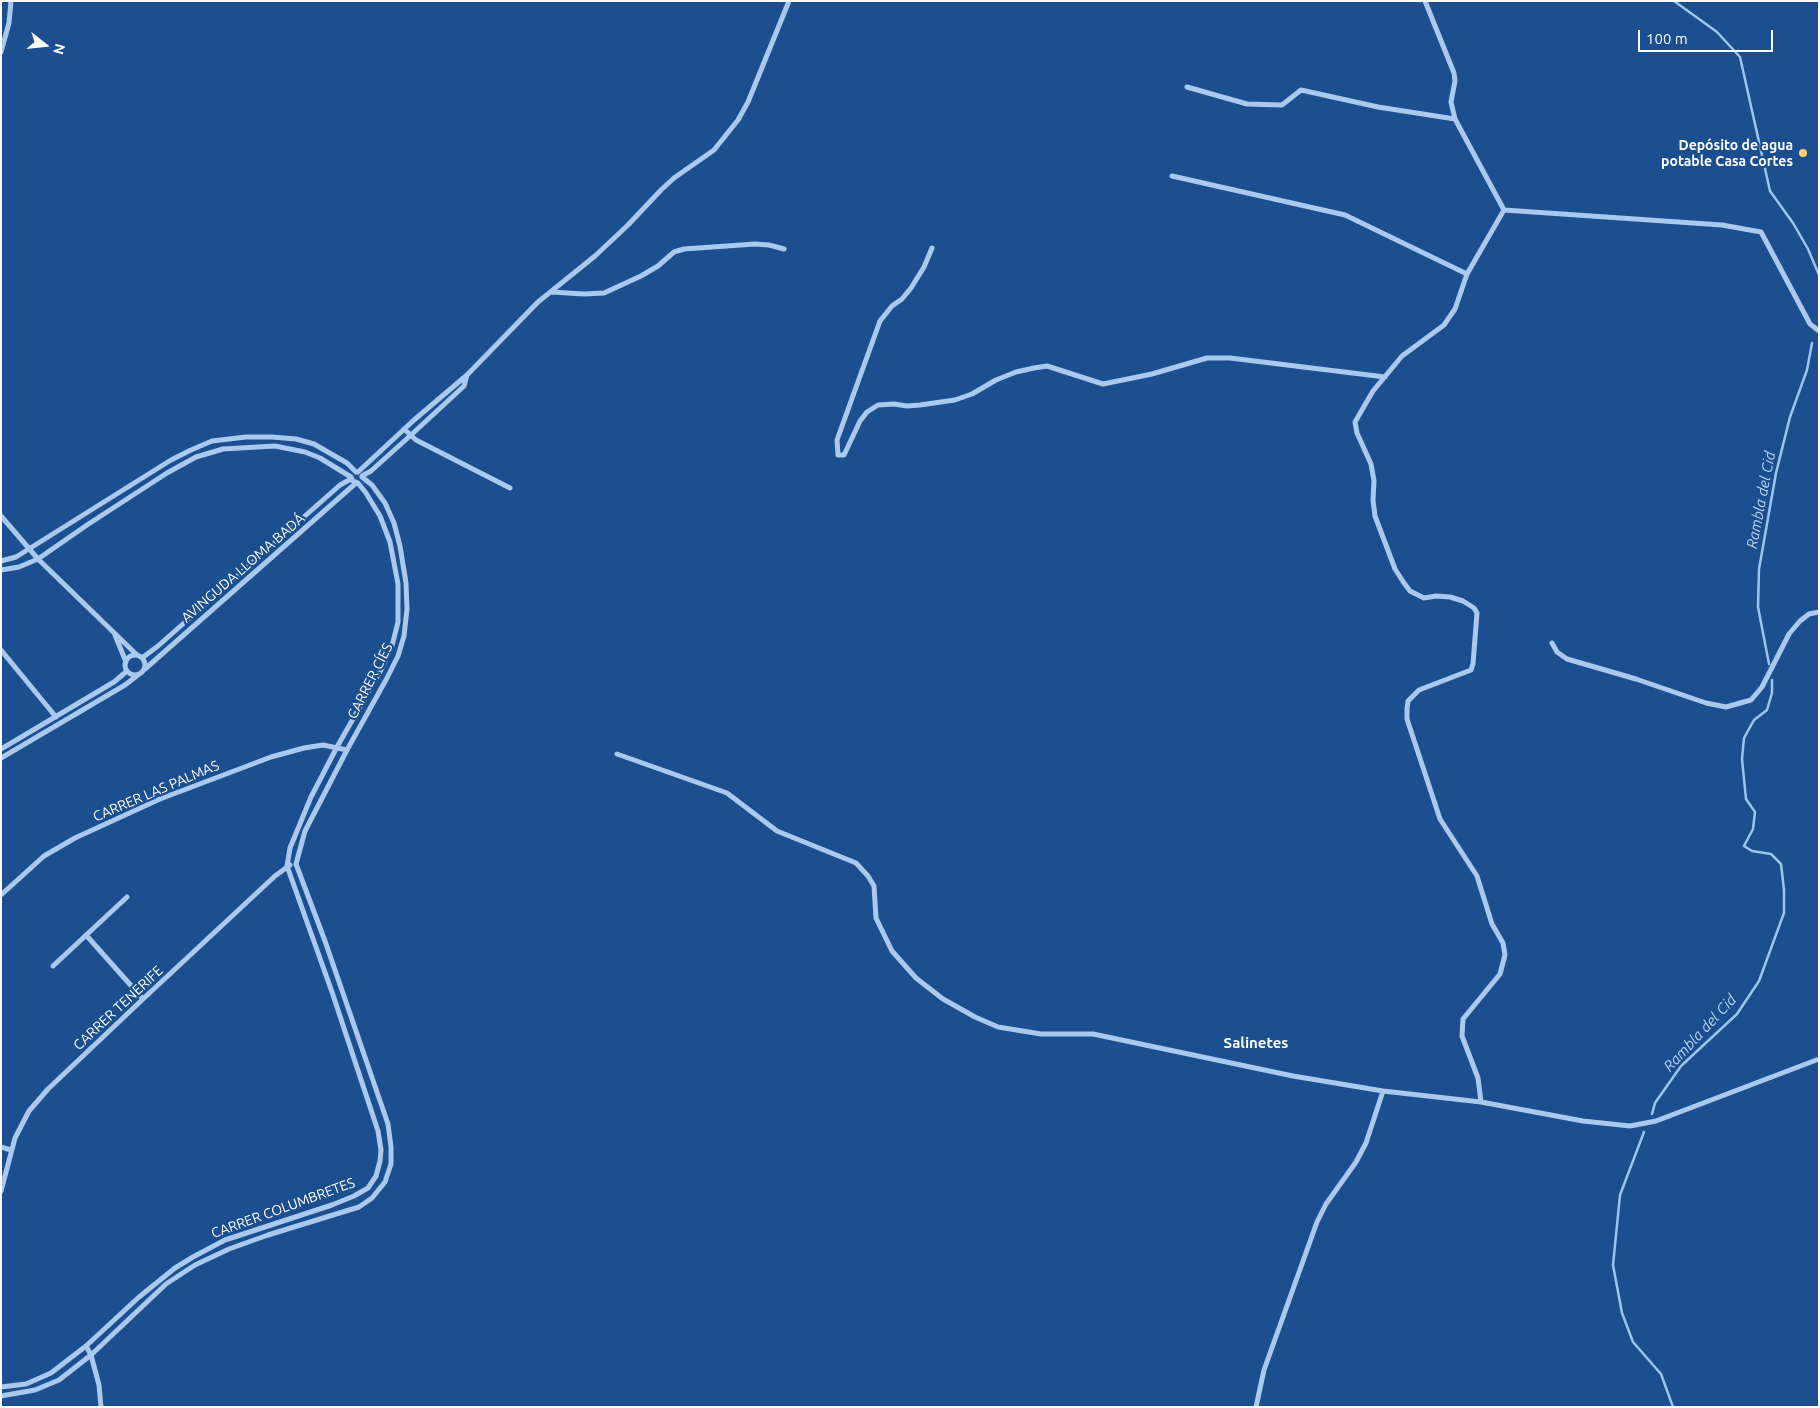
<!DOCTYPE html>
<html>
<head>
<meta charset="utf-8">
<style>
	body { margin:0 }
	#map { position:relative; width:1820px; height:1408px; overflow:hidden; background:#1b4f8f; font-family:Ubuntu,sans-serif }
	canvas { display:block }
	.frame { position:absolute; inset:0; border:2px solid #fff; pointer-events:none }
	.north { position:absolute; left:20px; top:20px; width:50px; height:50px; -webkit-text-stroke:4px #1b4f8f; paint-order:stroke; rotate:106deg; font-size:14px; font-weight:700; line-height:20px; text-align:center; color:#fff }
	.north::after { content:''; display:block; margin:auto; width:18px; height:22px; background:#fff; clip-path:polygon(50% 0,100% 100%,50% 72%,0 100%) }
	.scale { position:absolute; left:1638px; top:30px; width:135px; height:22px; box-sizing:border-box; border:2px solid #fff; border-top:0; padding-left:6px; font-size:15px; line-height:18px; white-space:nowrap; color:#fff; -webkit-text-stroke:4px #1b4f8f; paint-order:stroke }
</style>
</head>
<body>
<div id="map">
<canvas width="1820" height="1408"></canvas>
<div class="frame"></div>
<div class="north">N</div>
<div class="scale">100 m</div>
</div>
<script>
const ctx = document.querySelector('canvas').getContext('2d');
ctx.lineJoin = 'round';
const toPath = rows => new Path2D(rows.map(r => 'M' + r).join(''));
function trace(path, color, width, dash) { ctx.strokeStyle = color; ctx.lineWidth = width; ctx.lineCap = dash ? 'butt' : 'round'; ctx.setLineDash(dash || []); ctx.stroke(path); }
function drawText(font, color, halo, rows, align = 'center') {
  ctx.font = font + ' Ubuntu,sans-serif'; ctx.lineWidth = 4.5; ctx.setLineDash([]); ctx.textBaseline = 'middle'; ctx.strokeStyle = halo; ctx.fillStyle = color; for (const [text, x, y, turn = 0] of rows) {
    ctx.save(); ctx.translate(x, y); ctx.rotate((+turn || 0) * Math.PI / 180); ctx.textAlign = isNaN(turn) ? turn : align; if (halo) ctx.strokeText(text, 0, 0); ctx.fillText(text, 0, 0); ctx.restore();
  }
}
trace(toPath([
	[1674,1,1717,32,1740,57,1770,191,1793,223,1808,249,1819,275],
	[1769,664,1758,607,1759,569,1776,473,1790,417,1807,370,1812,343],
	[1652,1114,1655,1103,1681,1066,1737,1014,1759,981,1784,913,1784,890,1781,864,1771,854,1752,851,1744,846,1753,829,1755,812,1746,799,1742,759,1744,738,1754,720,1767,710,1772,693,1772,680],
	[1644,1132,1620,1195,1613,1265,1622,1313,1633,1342,1661,1374,1673,1407]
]), '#9cc4f0', 2.5);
trace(toPath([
	[1425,1,1454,73,1455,81,1451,102,1455,119,1504,210],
	[1,52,9,23,11,1],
	[1187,87,1247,104,1282,105,1301,90,1378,107,1455,119],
	[1172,176,1345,215,1467,274],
	[932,248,924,267,911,288,902,299,892,306,880,321,837,440,838,455,844,455,860,421,867,412,878,405,894,404,907,406,920,405,955,400,972,394,996,380,1016,372,1034,368,1047,366,1103,384,1152,374,1207,358,1230,358,1385,377],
	[551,292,584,294,604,293,641,276,658,266,674,252,684,249,755,244,769,245,784,249],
	[404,429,416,440,510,488],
	[358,472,414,420,467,375,538,302,595,256,628,225,661,190,674,178,714,150,738,120,748,102,789,1],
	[362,476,371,471,411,435,464,386,467,375],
	[1,516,38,559,137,655],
	[1,561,16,557,171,460,191,450,212,441,246,437,272,437,296,439,314,444,347,463,356,472],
	[1,570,19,567,38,559,87,525,167,473,196,457,223,449,275,446,305,452,320,458,351,477,353,481,358,483,366,493,380,516,390,542,398,584,398,622,392,646,382,668,337,747,311,797,290,848,287,866,332,992,378,1131,381,1150,380,1161,376,1176,368,1188,354,1196,332,1205,225,1240,193,1257,175,1268,139,1297,86,1346,51,1373,26,1384,1,1387],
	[115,635,126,662],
	[1552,643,1557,652,1567,659,1636,679,1706,703,1726,707,1751,700,1762,687,1789,634,1800,621,1809,614,1819,612],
	[1,650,56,717],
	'125 665a10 10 0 1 1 20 0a10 10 0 1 1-20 0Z',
	[142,658,158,646,340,485,351,479],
	[145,669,356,483],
	[1,749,114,682,127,671],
	[617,754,727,793,777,831,856,863,868,876,874,886,876,918,892,951,916,978,943,999,975,1017,998,1027,1041,1034,1093,1034,1293,1076,1383,1091,1481,1102,1583,1121,1630,1126,1656,1121,1819,1059],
	[1,758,125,685,138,675],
	[296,864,305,831,347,750,387,678,398,656,404,636,407,609,406,583,400,546,394,523,385,503,372,485,362,477],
	[1,895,44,856,75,838,160,799,271,757,304,748,323,745,347,750],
	[86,935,143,999],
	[53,966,127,897],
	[1481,1102,1478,1078,1462,1036,1463,1019,1500,974,1505,955,1503,943,1492,924,1477,876,1440,819,1407,719,1407,709,1408,701,1419,690,1471,670,1473,664,1477,613,1474,608,1463,601,1450,597,1436,596,1424,598,1410,591,1404,583,1395,569,1375,516,1373,500,1374,481,1371,464,1357,433,1355,422,1373,391,1402,356,1444,325,1455,309,1467,274,1504,210,1722,225,1761,232,1810,324,1819,331],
	[1,1147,11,1150],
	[1,1191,15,1138,29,1111,48,1089,143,999,275,876,290,865],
	[86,1346,91,1355,99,1385,101,1407],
	[1,1396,35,1390,59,1380,91,1355,166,1284,195,1265,229,1249,268,1235,359,1207,372,1198,385,1182,391,1164,391,1147,388,1124,325,941,296,864],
	[1256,1407,1264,1370,1317,1222,1326,1204,1356,1162,1366,1143,1383,1091]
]), '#a9c9ee', 5);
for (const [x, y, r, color] of [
	[1803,153,5,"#ffd166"]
]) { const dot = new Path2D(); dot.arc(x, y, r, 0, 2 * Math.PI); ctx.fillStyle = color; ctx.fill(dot); trace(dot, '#1b4f8f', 2); }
drawText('bold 14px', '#fff', '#1b4f8f', [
	["Depósito de agua",1793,145],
	["potable Casa Cortes",1793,161]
], 'right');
drawText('14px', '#fff', '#1b4f8f', [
	["AVINGUDA LLOMA BADÁ",243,568,-41],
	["CARRER CÍES",370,681,-63],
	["CARRER LAS PALMAS",156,791,-23],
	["CARRER TENERIFE",118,1008,-43],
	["CARRER COLUMBRETES",283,1208,-20]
]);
drawText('italic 15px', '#b5d3f5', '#1b4f8f', [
	["Rambla del Cid",1761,500,-79],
	["Rambla del Cid",1700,1033,-47]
]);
drawText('bold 15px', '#fff', '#1b4f8f', [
	["Salinetes",1256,1043]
]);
</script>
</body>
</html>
